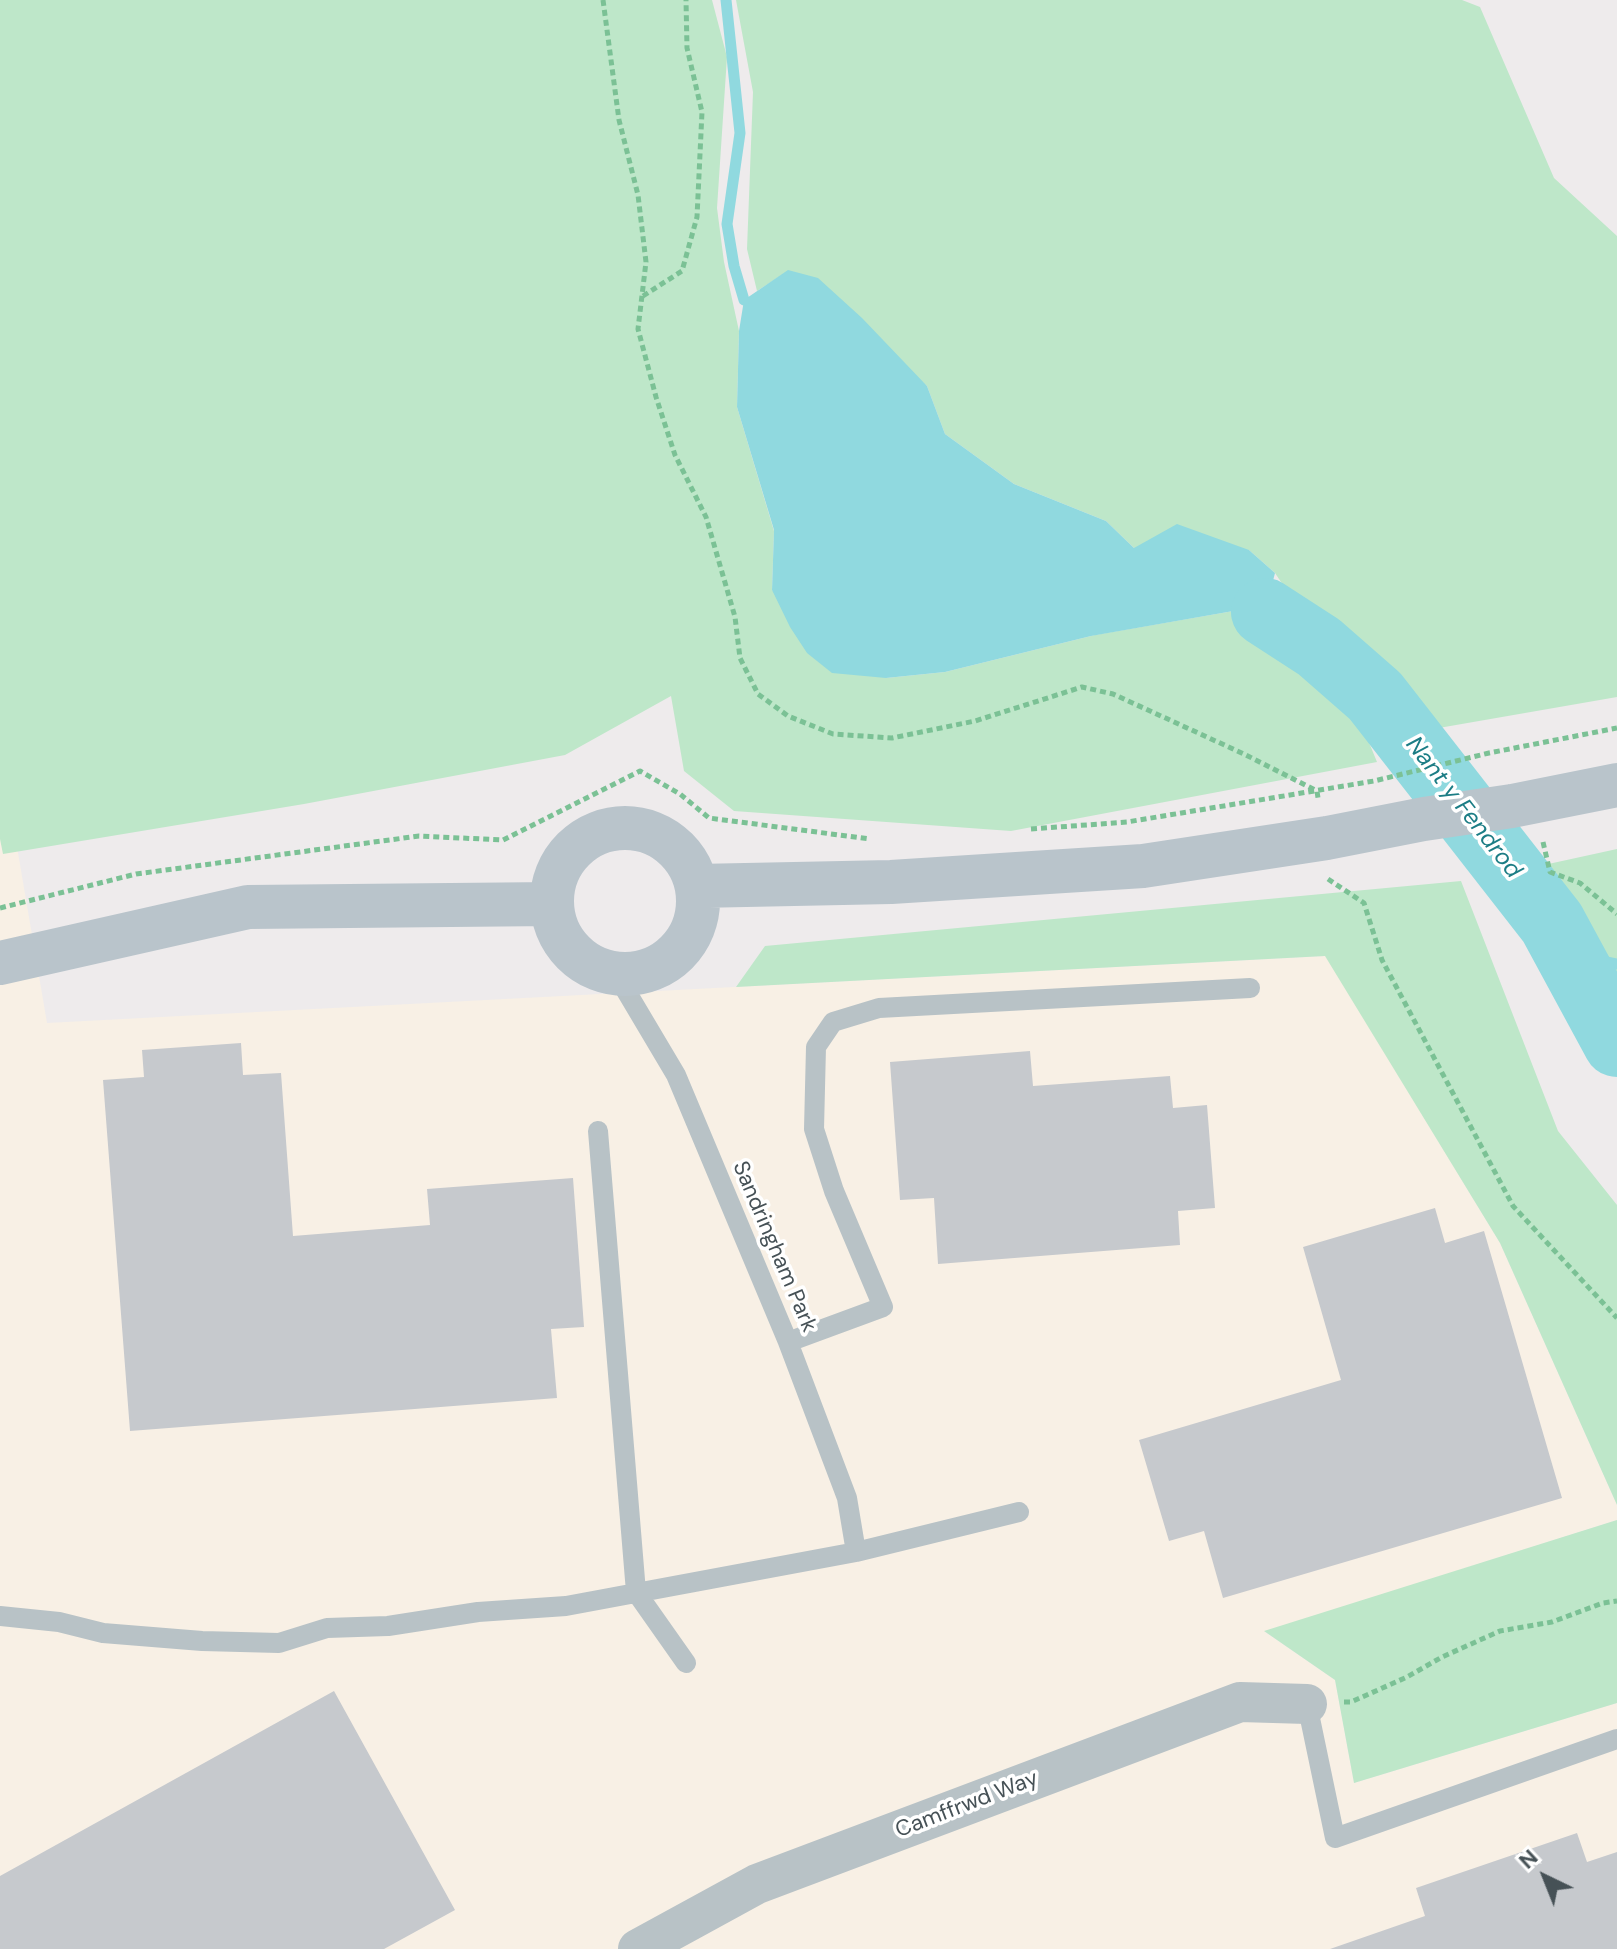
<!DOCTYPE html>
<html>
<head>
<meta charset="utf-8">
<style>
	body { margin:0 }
	#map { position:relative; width:1617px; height:1949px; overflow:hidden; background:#eeebec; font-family:"DM Sans",sans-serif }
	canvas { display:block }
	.north { position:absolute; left:1505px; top:1837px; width:80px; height:80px; -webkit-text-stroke:6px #fff; paint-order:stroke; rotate:317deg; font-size:22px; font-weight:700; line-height:32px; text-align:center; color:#465156 }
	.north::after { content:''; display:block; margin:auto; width:28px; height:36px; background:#465156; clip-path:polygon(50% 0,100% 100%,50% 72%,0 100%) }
</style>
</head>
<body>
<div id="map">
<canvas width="1617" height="1949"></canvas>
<div class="north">N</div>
</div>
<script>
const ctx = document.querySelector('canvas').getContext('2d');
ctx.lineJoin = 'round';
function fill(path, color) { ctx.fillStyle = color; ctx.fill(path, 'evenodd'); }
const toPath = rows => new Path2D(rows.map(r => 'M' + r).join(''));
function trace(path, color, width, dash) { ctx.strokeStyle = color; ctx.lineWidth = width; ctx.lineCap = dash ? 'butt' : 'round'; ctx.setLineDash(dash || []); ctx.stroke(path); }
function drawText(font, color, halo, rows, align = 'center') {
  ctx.font = font + ' "DM Sans",sans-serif'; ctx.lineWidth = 7; ctx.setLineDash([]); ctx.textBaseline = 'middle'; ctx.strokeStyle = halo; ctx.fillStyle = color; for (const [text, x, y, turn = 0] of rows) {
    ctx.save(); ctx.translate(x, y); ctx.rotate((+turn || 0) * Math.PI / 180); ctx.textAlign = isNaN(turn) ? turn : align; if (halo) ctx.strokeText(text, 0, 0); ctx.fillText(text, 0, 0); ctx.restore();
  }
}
fill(toPath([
	[0,747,47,1023,1326,956,1500,1243,1617,1505,1617,1520,1265,1632,1335,1680,1354,1783,1617,1703,1617,1949,0,1949]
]), '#f8f0e5');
fill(toPath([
	[0,0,712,0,727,57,717,208,724,262,739,331,737,407,774,531,772,590,886,678,945,672,1095,635,1239,610,1321,664,1352,701,1377,762,1011,831,734,811,684,771,671,696,565,755,304,804,3,854,0,839],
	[736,0,1462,0,1480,7,1554,178,1617,236,1617,697,1433,729,1297,606,1275,573,1249,550,1134,548,1106,521,1014,484,945,434,927,386,788,271,757,291,747,249,753,92],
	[1617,849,1617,1018,1586,957,1530,868],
	[1461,881,1558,1131,1617,1205,1617,1505,1500,1243,1325,956,736,987,765,946],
	[1617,1520,1617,1703,1354,1783,1335,1680,1264,1631]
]), '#bee7c9');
fill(toPath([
	[788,270,818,278,862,318,927,386,945,434,1014,484,1106,521,1134,548,1177,524,1249,550,1275,573,1265,612,1239,610,1091,636,945,672,886,678,832,673,807,653,790,627,772,590,774,530,737,407,739,331,744,300]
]), '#90d9df');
trace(toPath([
	[726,0,740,133,727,224,734,266,744,300],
	[1569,954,1617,964]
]), '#90d9df', 11);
trace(toPath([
	[1265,612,1319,647,1375,696,1552,923,1617,1043]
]), '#90d9df', 68);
fill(toPath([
	[241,1043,243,1075,281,1073,293,1236,430,1225,427,1189,573,1178,584,1327,551,1329,557,1398,130,1431,103,1080,144,1077,142,1050],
	[1030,1051,1033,1086,1170,1076,1173,1108,1207,1105,1215,1208,1178,1211,1180,1245,938,1264,934,1198,900,1200,890,1062],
	[1435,1208,1445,1243,1484,1231,1562,1498,1223,1598,1204,1531,1169,1541,1139,1440,1341,1380,1303,1247],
	[334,1691,455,1910,384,1949,0,1949,0,1876],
	[1577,1833,1587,1862,1617,1852,1617,1949,1330,1949,1425,1916,1416,1888]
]), '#c6c9cd');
trace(toPath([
	[603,0,619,120,638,195,646,262,638,329,656,397,675,455,706,517,735,617,740,658,758,694,788,716,833,734,892,738,975,721,1082,687,1113,694,1244,754,1317,791,1318,798],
	[643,296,682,271,697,217,702,112,687,48,686,0],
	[1031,829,1127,822,1374,781,1489,753,1617,728],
	[1543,842,1550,872,1580,883,1617,914],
	[1328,879,1364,903,1382,960,1513,1206,1617,1318],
	[0,908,136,874,419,836,503,840,640,771,680,794,709,818,870,839],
	[1344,1702,1351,1702,1407,1677,1442,1657,1500,1631,1552,1622,1603,1603,1617,1601]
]), '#7bc195', 5, [6, 4]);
trace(toPath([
	[616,974,676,1075,788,1342,847,1498,856,1552],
	[598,1131,636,1592,686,1663],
	[788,1342,883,1307,834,1191,814,1129,816,1047,833,1022,879,1008,1250,988],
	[0,1616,59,1622,103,1633,202,1641,279,1643,327,1628,388,1626,478,1612,566,1606,856,1552,1019,1512],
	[1307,1704,1335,1838,1617,1739]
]), '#b8c2c6', 20);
trace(toPath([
	[638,1949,757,1884,1240,1702,1307,1704]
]), '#b8c2c6', 40);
trace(toPath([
	'552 901a73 73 0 1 1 146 0a73 73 0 1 1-146 0Z',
	[697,886,891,882,1143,866,1327,838,1424,819,1512,806,1617,785],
	[0,963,248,907,552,904]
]), '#b9c4cb', 44);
drawText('22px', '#465156', '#fff', [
	["Sandringham Park",774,1247,67],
	["Camffrwd Way",967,1805,-21]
]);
drawText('italic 24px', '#1c7d85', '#fff', [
	["Nant y Fendrod",1463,808,52]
]);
</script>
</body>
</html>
